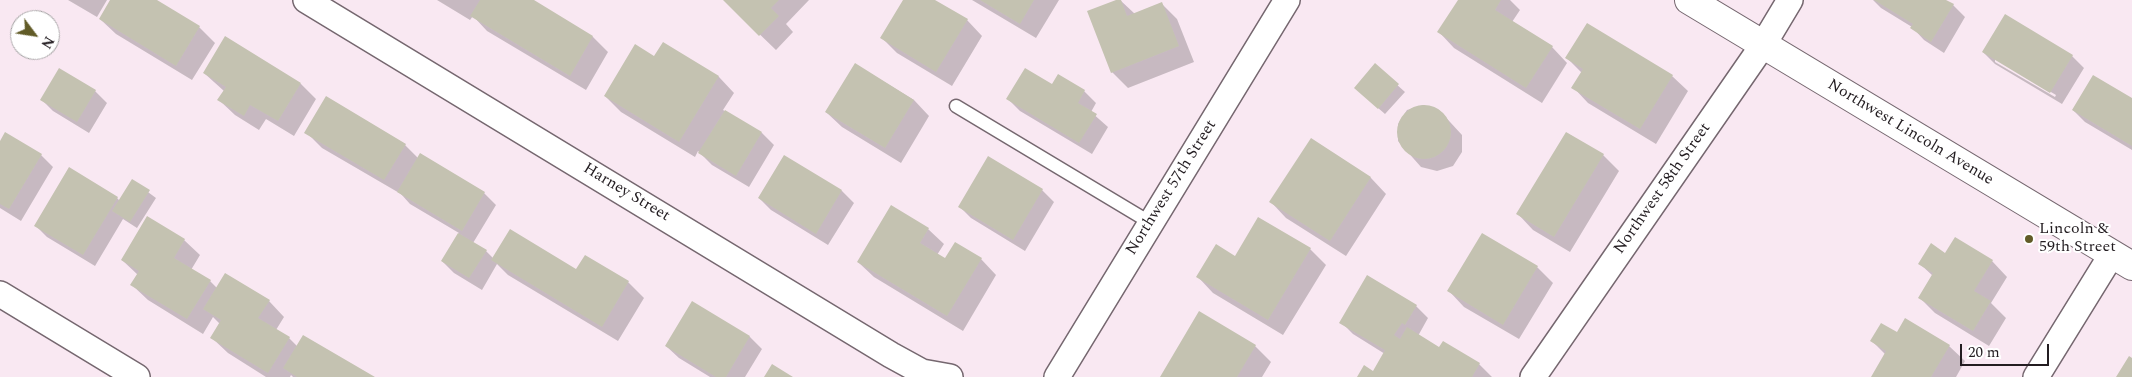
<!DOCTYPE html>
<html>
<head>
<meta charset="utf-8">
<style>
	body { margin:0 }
	#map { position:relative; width:2132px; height:377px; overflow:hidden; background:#f9e8f2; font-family:Spectral,serif }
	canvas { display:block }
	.north { position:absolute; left:10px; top:10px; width:50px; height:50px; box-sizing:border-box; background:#fff; border:1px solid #a7a5a6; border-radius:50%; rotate:121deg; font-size:14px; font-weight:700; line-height:20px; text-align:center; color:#231d21 }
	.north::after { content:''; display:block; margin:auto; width:18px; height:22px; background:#615b27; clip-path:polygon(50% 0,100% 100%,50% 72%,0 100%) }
	.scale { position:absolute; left:1960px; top:344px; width:89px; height:22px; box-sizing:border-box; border:2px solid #231d21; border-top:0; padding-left:6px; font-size:15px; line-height:18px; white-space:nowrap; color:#231d21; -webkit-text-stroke:4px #fff; paint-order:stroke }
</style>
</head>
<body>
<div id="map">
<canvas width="2132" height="377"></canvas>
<div class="north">N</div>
<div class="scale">20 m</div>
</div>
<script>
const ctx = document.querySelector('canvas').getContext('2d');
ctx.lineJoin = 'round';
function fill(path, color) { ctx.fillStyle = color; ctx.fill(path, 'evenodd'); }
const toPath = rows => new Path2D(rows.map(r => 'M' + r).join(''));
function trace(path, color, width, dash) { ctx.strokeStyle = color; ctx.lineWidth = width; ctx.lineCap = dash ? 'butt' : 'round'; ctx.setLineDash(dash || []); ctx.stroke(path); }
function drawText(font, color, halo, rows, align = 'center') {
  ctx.font = font + ' Spectral,serif'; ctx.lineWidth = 4; ctx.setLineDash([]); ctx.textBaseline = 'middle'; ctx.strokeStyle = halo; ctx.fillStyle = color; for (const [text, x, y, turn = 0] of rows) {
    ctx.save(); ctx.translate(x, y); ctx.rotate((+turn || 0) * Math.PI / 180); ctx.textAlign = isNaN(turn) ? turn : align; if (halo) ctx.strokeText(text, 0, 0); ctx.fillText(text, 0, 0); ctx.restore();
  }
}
fill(toPath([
	[68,0,107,0,97,17],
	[112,0,154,0,199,27,215,43,192,80,116,34,100,19],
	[437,0,531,0,593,37,608,52,586,90,487,31,473,16,470,20],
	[724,0,809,0,786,24,793,32,776,50],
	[904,0,933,0,967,20,982,36,952,86,897,53,882,38],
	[972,0,1059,0,1036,38],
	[1120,0,1135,14,1162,4,1177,19,1194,62,1128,88,1112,72,1089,12],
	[1459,0,1510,0,1520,10,1512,22,1552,47,1567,63,1542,103,1454,48,1439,32],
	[1873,0,1944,0,1953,5,1965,17,1944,53,1924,40,1912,27,1881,8],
	[663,44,719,77,734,93,723,110,762,133,774,145,749,187,712,165,698,151,695,157,621,112,605,96,655,57],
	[1983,52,2072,56,2084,68,2062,104,1995,64],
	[1995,59,2056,95,2055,97,1995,62],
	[1567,58,1672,76,1688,91,1656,144,1588,103,1573,87,1582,73],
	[855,64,914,100,929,116,901,163,842,127,826,112],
	[1375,65,1405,92,1385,114,1362,94],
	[204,73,301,84,316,99,294,136,266,119,259,130,235,115,219,100,224,91],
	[1052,86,1084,91,1096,103,1091,112,1108,127,1092,154,1020,111,1008,99],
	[95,91,107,103,89,133,53,111,41,99],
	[2132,100,2132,150,2085,122,2073,110],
	[1423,105,1439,110,1462,135,1462,152,1453,166,1437,171,1421,167,1398,141,1398,124,1407,110],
	[306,132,405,145,418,158,484,193,496,205,473,243,486,251,493,258,576,271,628,282,644,298,618,341,508,275,497,264,482,290,454,273,442,261,459,233,410,204,401,194,322,148],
	[1567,133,1603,155,1619,171,1570,252,1533,230,1518,214],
	[6,134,41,155,53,167,21,221,0,208,0,143],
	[1311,140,1371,178,1386,194,1346,256,1286,218,1271,202],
	[784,157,842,191,854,203,828,245,771,210,759,198],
	[133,181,156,198,137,228,123,219,95,266,47,237,35,225,117,198,120,201],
	[1042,190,1054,202,1025,251,971,218,959,206],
	[928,229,944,244,937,255,946,260,981,259,996,275,963,331,874,277,858,262],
	[184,240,200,255,191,270,210,281,217,288,269,301,284,317,276,330,289,338,298,347,372,377,293,377,291,375,290,377,266,377,228,353,212,338,220,324,213,317,203,334,148,300,132,285,138,275,122,260],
	[1310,249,1326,265,1283,335,1213,293,1198,277],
	[1946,254,1992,261,2007,277,1991,303,2006,318,1989,346,1935,313,1920,298,1933,276,1920,264],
	[1537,267,1553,283,1519,339,1464,307,1449,291],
	[1368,277,1416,306,1428,318,1418,336,1440,349,1443,343,1479,364,1492,377,1358,377,1373,373,1385,354,1353,334,1341,322],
	[692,303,750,337,762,349,745,377,710,377,679,358,666,346],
	[1200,313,1255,346,1271,362,1262,377,1162,377],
	[1897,334,1949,346,1965,361,1956,377,1872,377,1886,355,1872,341]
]), '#0003');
fill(toPath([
	[110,0,157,0,200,26,176,66,99,19],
	[480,0,534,0,593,36,570,76,470,16],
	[723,0,779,0,771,8,779,16,759,36],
	[903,0,935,0,968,19,936,72,880,38],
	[980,0,1034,0,1020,24],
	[1116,0,1121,0,1127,16,1162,2,1179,46,1111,73,1087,11],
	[1458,0,1501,0,1495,10,1553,46,1526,88,1437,32],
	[1874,0,1946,0,1954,4,1931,42,1910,28,1913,24],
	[2005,14,2073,55,2050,93,1982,52],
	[1587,23,1673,75,1640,129,1571,88,1583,69,1565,58],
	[225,36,301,83,278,121,250,105,244,116,217,100,226,87,203,73],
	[663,42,719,76,679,142,604,96,635,44,654,56],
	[855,63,914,100,885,148,825,112],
	[1375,63,1399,84,1378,109,1354,88],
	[59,68,96,90,77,122,40,100],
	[1025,68,1052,84,1058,74,1085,90,1078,103,1097,114,1079,143,1006,99],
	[2093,75,2132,98,2132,146,2072,110],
	[326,96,406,144,384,180,304,133],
	'1397 132a27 27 0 1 1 54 0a27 27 0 1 1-54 0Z',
	[725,110,762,132,736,176,698,153],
	[5,132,42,154,9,209,0,204,0,141],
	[1566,132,1604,154,1554,237,1516,214],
	[1311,138,1371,177,1330,241,1269,202],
	[420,153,485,192,462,231,397,192],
	[784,155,842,190,816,234,758,198],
	[988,156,1043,189,1013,240,958,207],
	[69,167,118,197,83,255,34,226],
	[132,179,150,190,130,222,112,211],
	[891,205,929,228,920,243,945,258,955,242,982,258,947,316,857,262],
	[147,216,185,239,174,258,211,280,187,319,130,285,139,271,121,260],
	[1258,217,1311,248,1268,320,1196,277,1216,244,1235,256],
	[510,229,576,269,585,255,629,281,602,327,491,260],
	[458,233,487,250,469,278,441,261],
	[1482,233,1538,266,1503,325,1447,291],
	[1955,237,1993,260,1974,291,1991,301,1973,331,1918,298,1933,273,1918,264,1931,243,1945,253],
	[225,273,270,300,258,318,290,337,268,373,210,338,221,320,203,309],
	[1367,275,1417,305,1405,325,1402,323,1394,335,1400,339,1407,327,1439,347,1443,341,1480,363,1472,377,1357,377,1364,365,1373,371,1385,350,1339,323],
	[692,301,750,336,726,377,716,377,665,346],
	[1199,311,1256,345,1237,377,1160,377],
	[1905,318,1950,345,1931,377,1871,377,1886,351,1870,341,1881,323,1897,332],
	[303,335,375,377,297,377,283,368],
	[2129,356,2132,358,2132,377,2116,377],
	[772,364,793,377,764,377]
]), '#c4c2b1');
const service = toPath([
	[956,106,1151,223]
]);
const minor = toPath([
	[306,0,891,355,922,372,950,377],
	[0,294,137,377],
	[1057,377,1287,0],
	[1533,377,1763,45,1790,0],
	[2036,377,2112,254]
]);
const tertiary = toPath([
	[1689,0,2132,266]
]);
trace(service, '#75676f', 15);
trace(minor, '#75676f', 28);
trace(tertiary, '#75676f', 30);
trace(service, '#fff', 12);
trace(minor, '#fff', 25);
trace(tertiary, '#fff', 28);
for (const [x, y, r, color] of [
	[2029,239,5,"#615b27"]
]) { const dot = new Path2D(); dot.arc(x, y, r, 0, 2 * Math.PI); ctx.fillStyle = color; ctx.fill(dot); trace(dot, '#fff', 2); }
drawText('16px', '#231d21', '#fff', [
	["Northwest Lincoln Avenue",1910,133,31],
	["Northwest 57th Street",1172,188,-58],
	["Northwest 58th Street",1663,189,-55],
	["Harney Street",626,193,31]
]);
drawText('16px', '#231d21', '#fff', [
	["Lincoln &",2039,230],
	["59th Street",2039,248]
], 'left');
</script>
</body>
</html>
